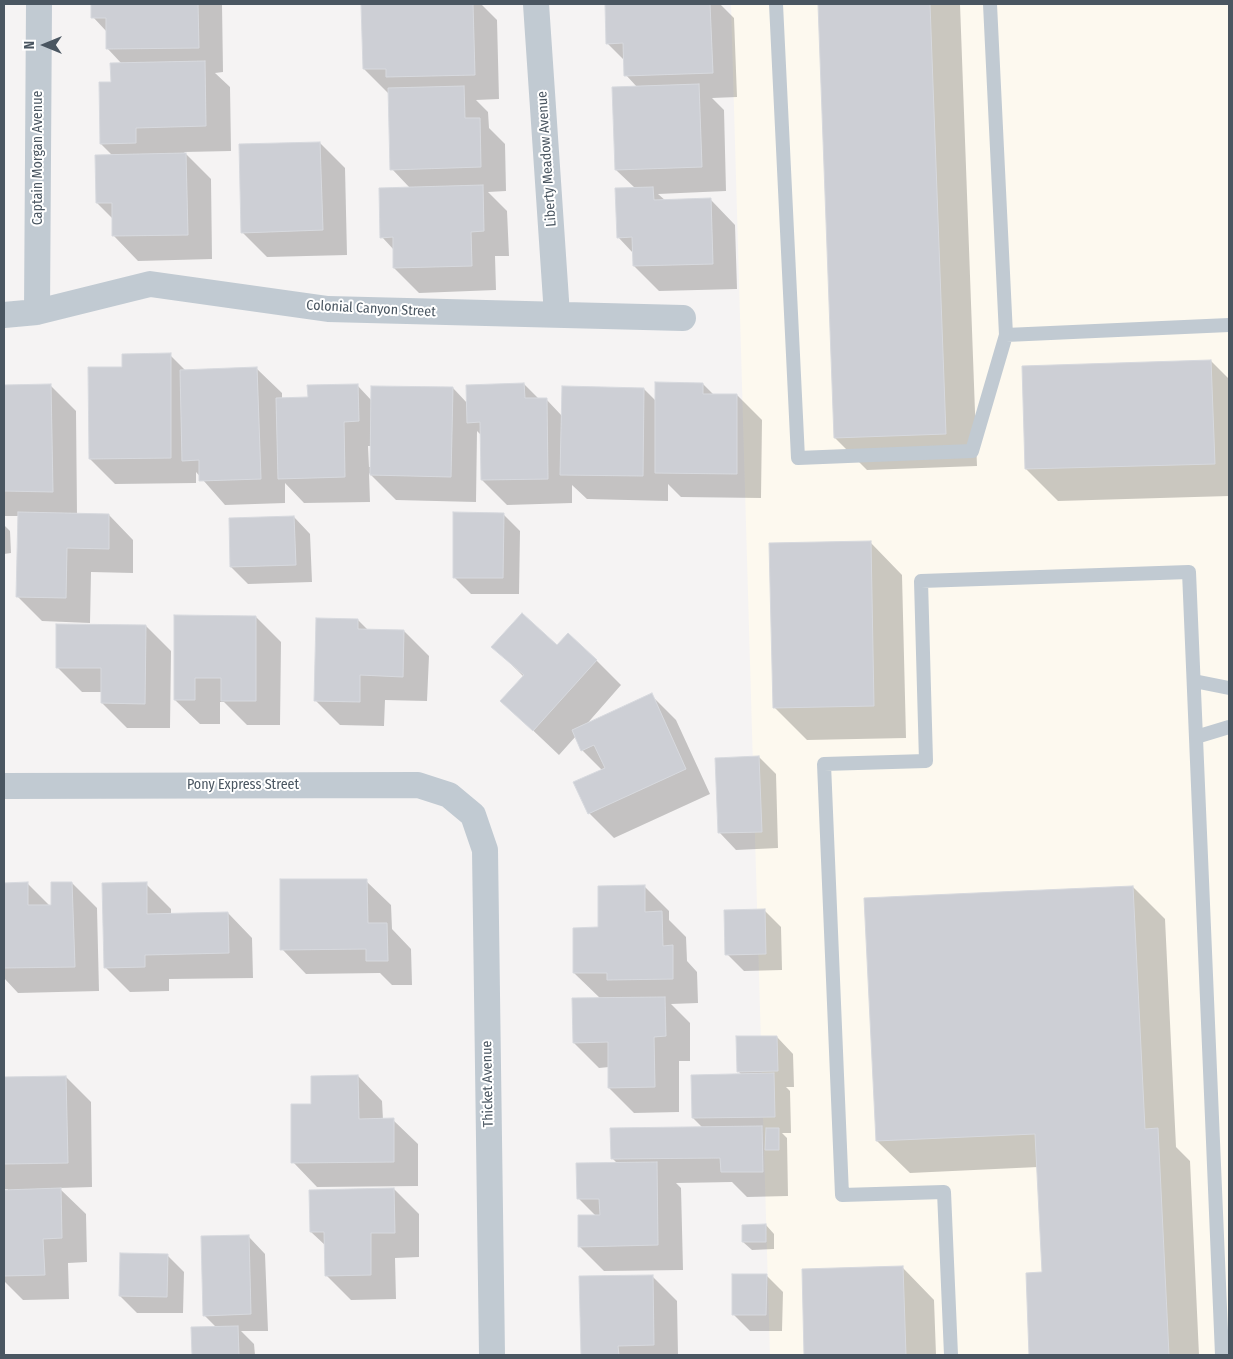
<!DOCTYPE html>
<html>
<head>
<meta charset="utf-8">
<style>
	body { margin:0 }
	#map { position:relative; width:1233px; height:1359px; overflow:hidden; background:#f5f3f3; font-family:"Fira Sans Condensed",sans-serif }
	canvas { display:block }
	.frame { position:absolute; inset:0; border:5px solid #4a5661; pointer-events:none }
	.north { position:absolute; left:20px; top:20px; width:50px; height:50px; -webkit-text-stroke:4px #fff; paint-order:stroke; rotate:270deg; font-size:14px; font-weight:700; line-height:20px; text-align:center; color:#4a5661 }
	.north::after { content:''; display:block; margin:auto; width:18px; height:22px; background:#4a5661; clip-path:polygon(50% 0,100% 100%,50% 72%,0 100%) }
</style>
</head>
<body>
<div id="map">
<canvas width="1233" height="1359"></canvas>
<div class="frame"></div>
<div class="north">N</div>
</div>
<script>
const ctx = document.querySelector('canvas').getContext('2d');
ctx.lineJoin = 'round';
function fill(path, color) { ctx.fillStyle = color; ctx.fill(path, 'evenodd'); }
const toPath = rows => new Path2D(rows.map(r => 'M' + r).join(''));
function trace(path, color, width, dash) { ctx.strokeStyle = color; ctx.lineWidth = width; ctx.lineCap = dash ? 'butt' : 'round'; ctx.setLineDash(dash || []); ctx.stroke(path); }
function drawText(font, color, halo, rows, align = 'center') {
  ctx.font = font + ' "Fira Sans Condensed",sans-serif'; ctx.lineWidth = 4; ctx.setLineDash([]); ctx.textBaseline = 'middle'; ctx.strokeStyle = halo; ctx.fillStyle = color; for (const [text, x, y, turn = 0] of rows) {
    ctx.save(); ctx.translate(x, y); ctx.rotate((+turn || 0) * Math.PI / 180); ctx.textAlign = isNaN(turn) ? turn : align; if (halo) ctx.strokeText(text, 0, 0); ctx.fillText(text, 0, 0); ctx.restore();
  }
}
fill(toPath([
	[731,4,1229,4,1229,1355,770,1355]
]), '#fdf9ef');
fill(toPath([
	[92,4,222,4,223,72,215,73,230,87,231,151,184,152,211,179,212,259,138,261,114,236,113,219,97,203,113,156,101,144,112,84,122,64,107,48,107,32,93,17],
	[362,4,481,4,497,20,499,99,476,100,488,112,489,128,505,144,506,191,488,192,507,211,509,256,495,256,496,290,419,293,394,268,394,250,382,237,410,188,392,169,389,94,364,69],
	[606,4,720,4,734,18,737,97,712,98,724,110,726,191,658,194,666,201,711,200,735,225,737,289,659,291,634,266,633,253,618,237,635,188,616,170,637,87,626,75,625,61,607,43],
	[819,4,960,4,977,466,867,470,835,438],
	[320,143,345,168,347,255,267,257,242,232],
	[170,355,186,371,257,369,282,393,282,399,309,398,357,385,372,401,453,388,468,404,524,384,539,399,546,399,562,416,644,389,657,402,703,384,714,395,737,395,762,420,761,498,681,497,668,484,668,501,587,499,572,485,572,503,507,505,482,480,481,435,477,431,476,502,396,500,369,473,370,502,304,503,285,483,285,503,225,505,196,472,196,483,115,484,90,459,124,368],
	[368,446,372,446,371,467,369,467],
	[1211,361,1229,379,1229,496,1058,501,1026,469],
	[51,386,76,411,77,515,109,515,133,540,133,573,91,572,90,623,42,621,17,596,19,516,4,516,4,387],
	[503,514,520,531,519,594,471,594,454,577],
	[294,517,310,534,312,582,248,584,231,567],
	[4,525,10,531,11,553,4,554],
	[870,542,902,575,906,738,807,740,775,708],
	[175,617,256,617,281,642,280,725,247,725,224,702,220,702,220,724,200,724,175,700],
	[358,620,368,630,404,631,429,656,427,701,385,700,384,726,340,725,315,700],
	[146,626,171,651,170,728,127,728,102,703,102,692,82,692,57,667],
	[493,646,557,646,596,660,621,685,585,726,651,695,676,720,710,794,614,838,589,813,602,770,582,750,576,736,559,755,502,701,524,677],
	[759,757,776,774,778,848,736,850,720,833],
	[366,881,391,905,392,929,411,949,412,985,392,985,380,973,306,974,282,949],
	[27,883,50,906,72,883,97,908,99,991,18,993,4,978,4,884],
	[146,884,171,909,171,914,228,913,252,938,253,978,169,979,169,991,130,992,105,967],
	[644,886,669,911,669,920,686,937,687,961,697,972,698,1003,671,1004,690,1023,690,1061,679,1061,679,1112,634,1113,609,1088,609,1067,599,1068,574,1043,601,999,574,973,599,929],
	[1133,887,1165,919,1176,1147,1190,1161,1199,1355,1031,1355,1027,1274,1043,1274,1038,1167,910,1173,877,1141],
	[764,910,781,927,782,970,744,971,727,954],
	[777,1037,793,1054,794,1087,786,1087,790,1091,791,1133,782,1133,787,1138,788,1196,747,1197,732,1182,676,1183,681,1188,683,1270,604,1271,579,1246,596,1216,578,1198,618,1164,612,1158,703,1128,693,1118,742,1075,738,1071],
	[358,1076,382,1101,383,1120,393,1120,418,1144,418,1186,317,1187,293,1162,313,1105],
	[66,1077,91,1102,92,1187,59,1188,86,1214,87,1262,68,1263,69,1299,23,1300,4,1281,4,1191,8,1191,8,1189,4,1189,4,1122],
	[394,1189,419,1214,419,1257,395,1258,396,1299,351,1300,326,1275,326,1246,311,1232],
	[766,1225,774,1234,774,1249,752,1250,743,1242],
	[249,1237,265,1254,268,1331,241,1331,254,1344,255,1355,193,1355,193,1328,217,1328,204,1315],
	[167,1255,184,1272,183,1313,137,1313,120,1296],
	[902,1267,934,1300,936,1355,806,1355,803,1270],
	[766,1275,783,1292,782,1331,750,1331,733,1314],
	[652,1276,677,1301,678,1355,582,1355,581,1278]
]), '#0003');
const building = toPath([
	[91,4,198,4,199,48,106,49,106,18,91,18,91,4],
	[361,4,473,4,475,75,386,77,386,69,363,69,361,4],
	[605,4,710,4,713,73,624,76,623,43,606,44,605,4],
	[818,4,930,4,946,434,834,438,818,4],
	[205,61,206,126,136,128,136,143,100,144,99,82,111,82,110,63,205,61],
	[699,84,702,167,615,170,612,87,699,84],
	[464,86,465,118,480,118,481,167,390,170,388,88,464,86],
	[320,142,323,230,241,233,239,144,320,142],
	[186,153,188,235,112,236,112,203,96,203,95,155,186,153],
	[483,185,484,231,471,232,472,266,393,268,393,237,380,238,379,188,483,185],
	[653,187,654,200,711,198,713,264,633,266,632,237,617,238,615,188,653,187],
	[171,353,171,458,89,459,88,367,122,367,122,354,171,353],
	[1211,360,1215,464,1025,469,1022,366,1211,360],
	[257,367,261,479,199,481,199,460,182,461,180,370,257,367],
	[655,382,703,383,703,394,737,394,737,474,655,473,655,382],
	[524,383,525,398,547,398,548,479,481,480,480,422,467,423,466,385,524,383],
	[51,384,53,492,4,491,4,385,51,384],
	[358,384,359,421,344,422,345,477,278,479,276,398,308,397,307,385,358,384],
	[371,386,453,387,451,477,370,475,371,386],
	[562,386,644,388,643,476,560,475,562,386],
	[18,512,109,514,109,549,67,548,66,598,16,597,18,512],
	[453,512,504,513,503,578,453,578,453,512],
	[294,516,296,565,230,567,229,518,294,516],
	[871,541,874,706,773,708,769,543,871,541],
	[522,613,557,645,568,633,597,660,533,731,500,701,524,675,491,647,522,613],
	[174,615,256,616,256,701,221,701,221,678,195,678,195,700,174,700,174,615],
	[316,618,358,619,358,629,404,630,403,677,360,675,360,702,314,701,316,618],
	[56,624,146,625,145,704,101,703,101,668,56,668,56,624],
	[652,693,686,769,588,814,573,782,605,768,594,745,581,751,572,730,652,693],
	[759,756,762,832,718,833,715,758,759,756],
	[280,879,367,879,368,923,387,923,388,961,366,961,366,949,280,950,280,879],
	[28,882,28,905,51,905,51,882,72,882,75,967,4,968,4,883,28,882],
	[147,882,147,914,228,912,229,953,145,955,145,967,104,968,102,883,147,882],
	[645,885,645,912,662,911,663,946,673,945,673,979,607,980,607,973,573,973,573,928,598,927,598,886,645,885],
	[1133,886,1145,1129,1158,1128,1169,1355,1029,1355,1026,1273,1042,1272,1035,1134,876,1141,864,898,1133,886],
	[765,909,766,954,725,955,724,910,765,909],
	[665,997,666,1036,654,1037,655,1087,608,1088,608,1042,573,1043,572,998,665,997],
	[736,1036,777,1036,778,1071,737,1072,736,1036],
	[774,1073,775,1117,692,1118,691,1075,774,1073],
	[358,1075,359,1119,394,1118,394,1162,291,1163,291,1104,311,1104,311,1076,358,1075],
	[66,1076,68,1163,4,1164,4,1077,66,1076],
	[762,1126,763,1172,721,1172,720,1158,611,1159,610,1128,762,1126],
	[766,1128,779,1128,779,1150,765,1150,766,1128],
	[657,1162,658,1245,578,1247,578,1215,600,1215,599,1199,577,1199,576,1163,657,1162],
	[61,1188,62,1238,43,1239,45,1275,4,1276,4,1190,61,1188],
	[394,1188,395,1233,371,1233,371,1275,325,1276,324,1232,310,1232,309,1190,394,1188],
	[766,1224,766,1242,742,1242,742,1225,766,1224],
	[249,1235,251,1314,203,1316,201,1236,249,1235],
	[120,1253,168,1254,167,1297,119,1296,120,1253],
	[903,1266,906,1355,804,1355,802,1269,903,1266],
	[732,1274,767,1274,766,1315,732,1315,732,1274],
	[653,1275,654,1345,618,1346,619,1355,581,1355,579,1276,653,1275],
	[238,1326,239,1355,192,1355,191,1327,238,1326]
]);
fill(building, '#cdcfd5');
trace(building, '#d7d9de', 1);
trace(toPath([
	[776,4,798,458,972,451,1006,335,1229,325],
	[990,4,1006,335],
	[1194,681,1229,688],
	[1196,737,1229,727],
	[951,1355,944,1192,842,1195,824,764,926,761,921,581,1189,572,1222,1355]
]), '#c1cad2', 14);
trace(toPath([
	[536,4,557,315],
	[37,312,39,4],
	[4,315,37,312,150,284,328,309,683,318],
	[4,786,418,785,449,795,473,815,485,850,492,1355]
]), '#c1cad2', 26);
drawText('14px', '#4a5661', '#fff', [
	["Captain Morgan Avenue",38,158,-90],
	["Liberty Meadow Avenue",547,159,-94],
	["Colonial Canyon Street",371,309,3],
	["Pony Express Street",243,785],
	["Thicket Avenue",488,1084,-91]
]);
</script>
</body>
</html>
